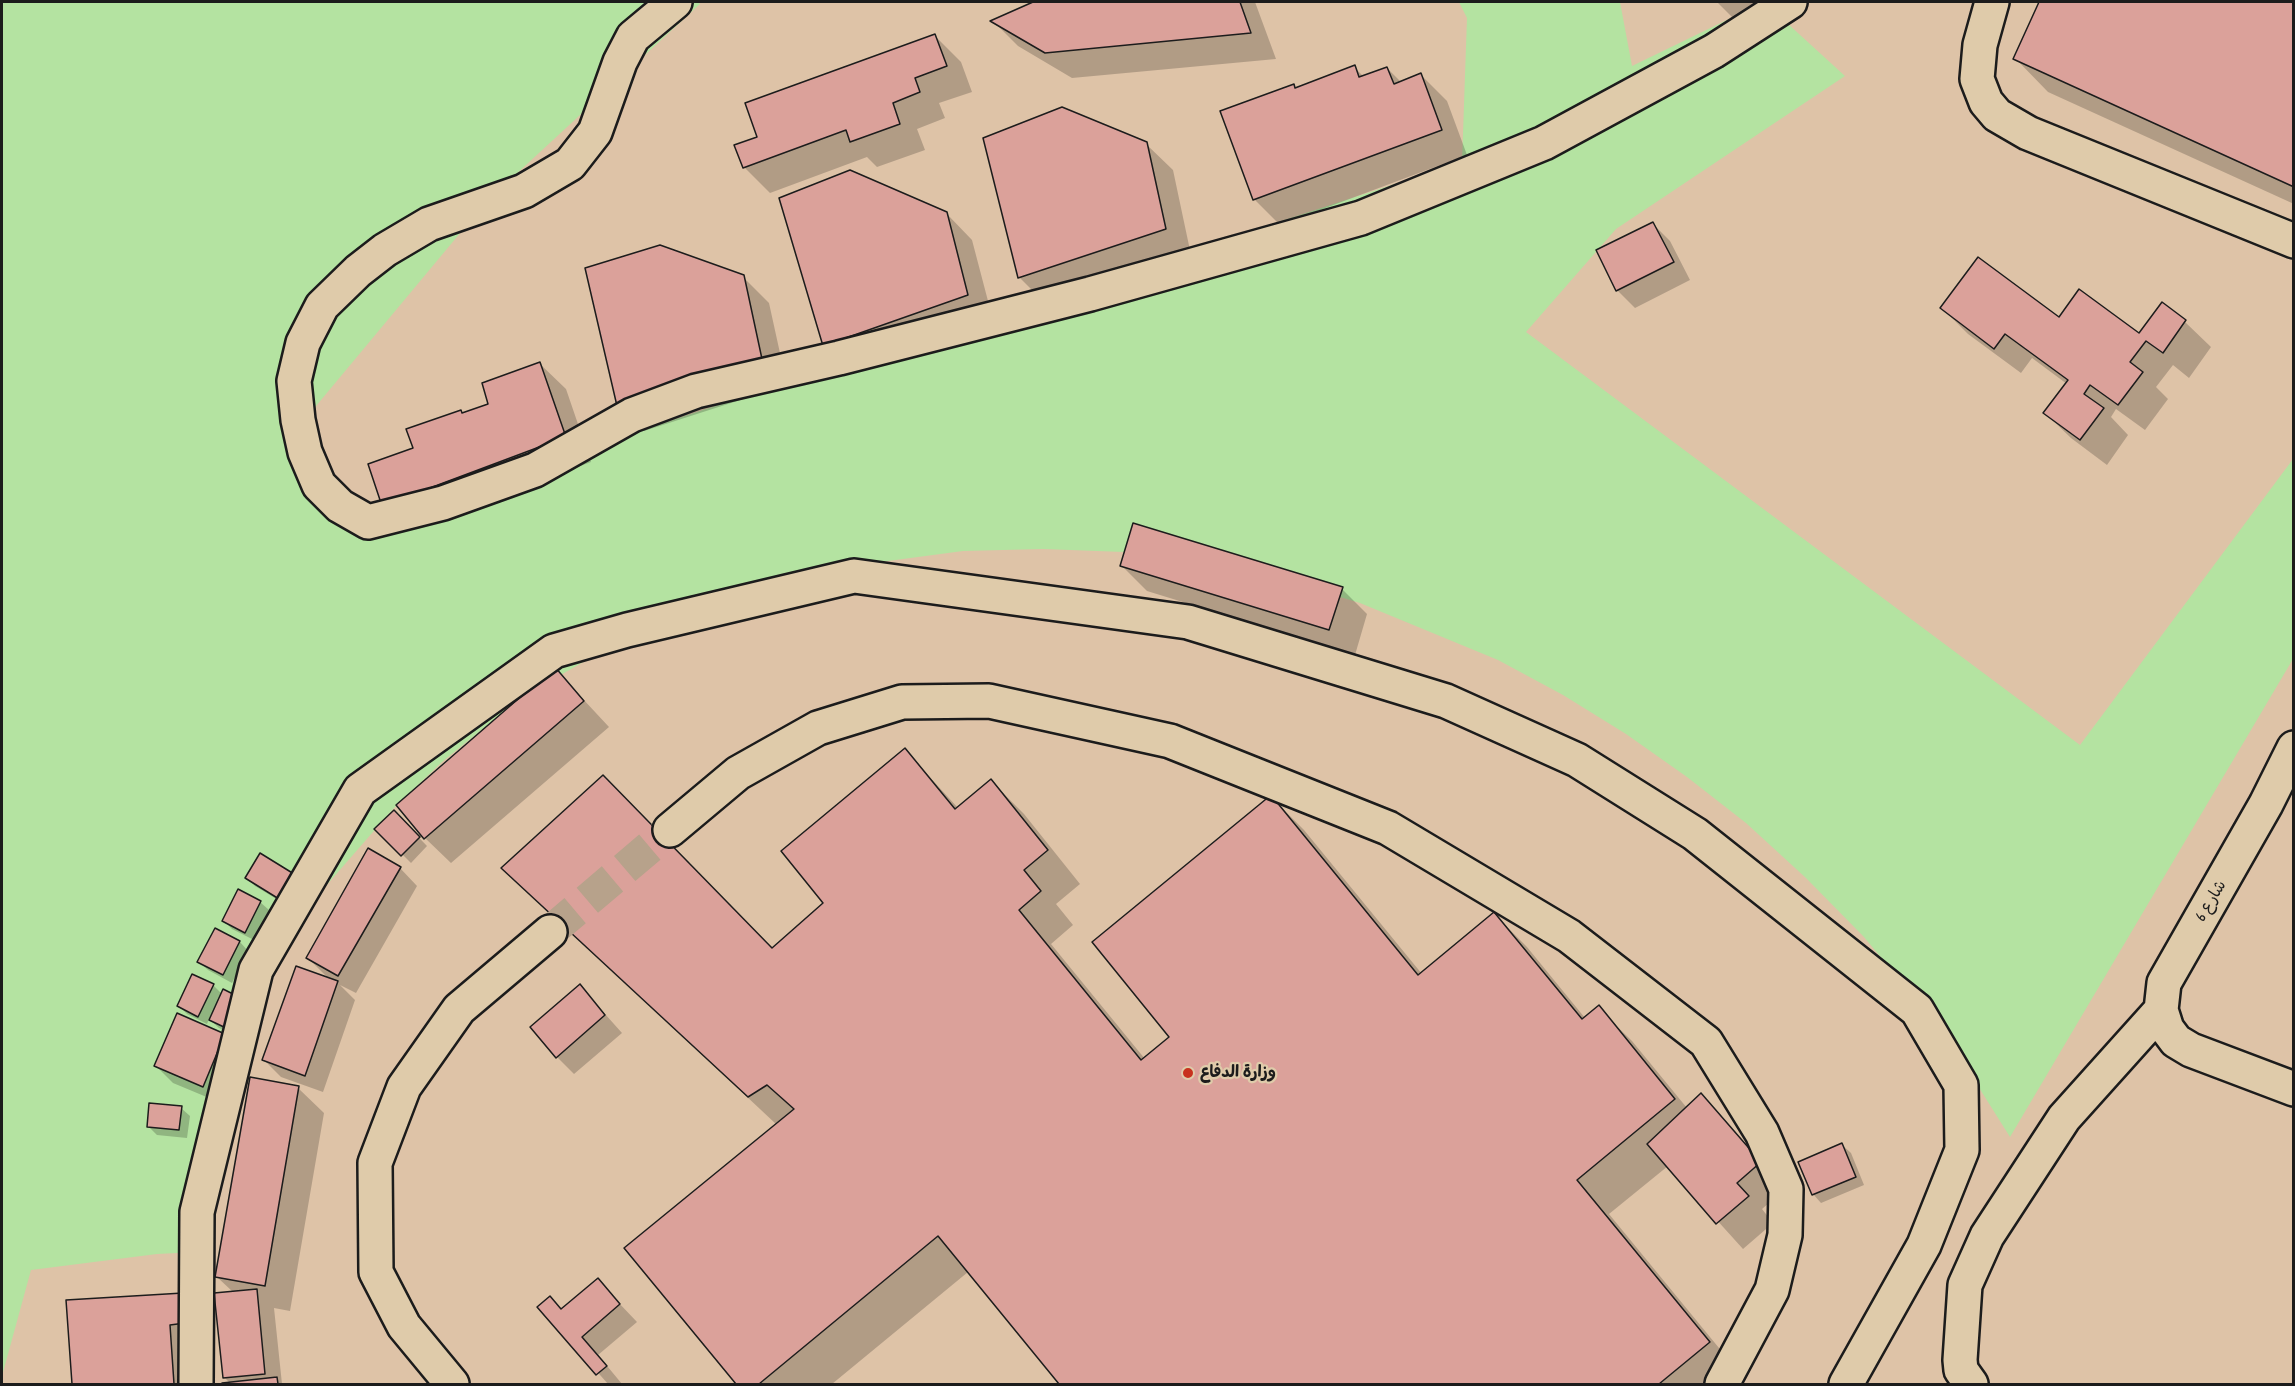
<!DOCTYPE html>
<html>
<head>
<meta charset="utf-8">
<style>
	body { margin:0 }
	#map { position:relative; width:2295px; height:1386px; overflow:hidden; background:#dec3a7; font-family:"Patrick Hand",sans-serif }
	canvas { display:block }
	.frame { position:absolute; inset:0; border:3px solid #1c1c1c; pointer-events:none }
</style>
</head>
<body>
<div id="map">
<canvas width="2295" height="1386"></canvas>
<div class="frame"></div>
</div>
<script>
const ctx = document.querySelector('canvas').getContext('2d');
ctx.lineJoin = 'round';
function fill(path, color) { ctx.fillStyle = color; ctx.fill(path, 'evenodd'); }
const toPath = rows => new Path2D(rows.map(r => 'M' + r).join(''));
function trace(path, color, width, dash) { ctx.strokeStyle = color; ctx.lineWidth = width; ctx.lineCap = dash ? 'butt' : 'round'; ctx.setLineDash(dash || []); ctx.stroke(path); }
function drawText(font, color, halo, rows, align = 'center') {
  ctx.font = font + ' "Patrick Hand","Playpen Sans Arabic",sans-serif'; ctx.lineWidth = 4.5; ctx.setLineDash([]); ctx.textBaseline = 'middle'; ctx.strokeStyle = halo; ctx.fillStyle = color; for (const [text, x, y, turn = 0] of rows) {
    ctx.save(); ctx.translate(x, y); ctx.rotate((+turn || 0) * Math.PI / 180); ctx.textAlign = isNaN(turn) ? turn : align; if (halo) ctx.strokeText(text, 0, 0); ctx.fillText(text, 0, 0); ctx.restore();
  }
}
fill(toPath([
	[2,2,698,2,700,4,486,202,296,430,357,523,1462,162,1467,18,1459,2,1620,2,1632,66,1764,2,1845,76,1616,229,1526,332,2080,745,2293,459,2293,659,2010,1137,1966,1067,1917,1001,1864,937,1806,878,1746,823,1687,777,1626,734,1563,695,1498,660,1360,603,1283,580,1204,563,1124,552,1043,549,963,551,843,567,611,646,552,680,495,719,442,762,393,809,325,887,274,966,197,1252,157,1254,31,1270,2,1376]
]), '#b4e3a1');
fill(toPath([
	[1037,2,1255,2,1276,59,1072,78,1018,46,993,21],
	[1717,2,1761,2,1736,21],
	[2041,2,2294,2,2294,204,2048,92,2015,58],
	[935,36,961,62,972,92,939,103,945,118,917,129,925,150,877,167,867,157,770,193,744,167,759,138],
	[1354,67,1364,77,1387,68,1401,82,1421,75,1447,101,1467,155,1280,225,1255,200,1222,112,1293,85,1297,89],
	[1146,144,1173,170,1191,255,1045,303,1019,277],
	[946,213,972,240,993,320,825,345],
	[1653,224,1670,241,1690,280,1635,308,1617,290],
	[743,277,769,303,787,385,644,431,618,405],
	[2162,304,2185,322,2211,347,2189,378,2173,365,2156,387,2168,399,2145,430,2116,409,2111,417,2128,435,2107,465,2071,438,2045,413,2067,384,2032,358,2021,373,1968,334,1942,308,2059,319,2139,335],
	[540,364,566,389,591,462,409,531,383,505,463,415,490,405],
	[1121,565,1342,589,1367,614,1355,655,1147,591],
	[555,669,609,727,451,863,425,838],
	[905,750,958,808,991,781,1024,814,1080,884,1056,904,1073,925,1051,944,1145,1059,1171,1037,1271,797,1304,830,1422,974,1494,914,1527,947,1585,1018,1598,1008,1632,1041,1687,1108,1701,1095,1785,1189,1762,1209,1773,1223,1743,1249,1668,1166,1609,1214,1742,1376,1732,1384,1061,1384,968,1272,832,1384,738,1384,627,1248,777,1125,503,868,773,950,825,903],
	[394,812,427,846,411,863,377,829],
	[400,868,417,886,356,993,340,985,355,1000,323,1092,281,1077,264,1060,329,979,308,958],
	[247,878,301,884,288,906,255,886],
	[260,902,269,910,254,940,232,929,224,921],
	[215,930,240,942,248,951,232,983,208,970,199,962],
	[213,985,222,994,234,1035,219,1028,209,1019,207,1024,187,1014,179,1006],
	[580,986,622,1033,574,1074,557,1057],
	[224,1035,221,1103,173,1083,156,1066],
	[298,1088,324,1113,290,1311,274,1308,282,1384,226,1384,231,1384,225,1378,233,1292,217,1277],
	[181,1108,190,1116,187,1138,157,1135,148,1126],
	[1842,1145,1851,1153,1864,1185,1821,1203,1813,1194],
	[597,1280,637,1322,598,1355,622,1384,608,1384,540,1307,561,1310],
	[182,1294,198,1384,73,1384,68,1302]
]), '#0003');
const building = toPath([
	[1033,2,1240,2,1251,33,1045,53,990,21,1033,2],
	[2039,2,2294,2,2294,187,2013,59,2039,2],
	[935,34,947,66,915,78,920,92,893,103,900,124,850,142,846,130,743,168,734,145,757,137,745,103,935,34],
	[1355,65,1359,77,1387,67,1394,84,1421,73,1442,130,1253,200,1220,111,1294,84,1295,88,1355,65],
	[1062,107,1147,142,1166,229,1018,278,983,138,1062,107],
	[850,170,947,212,968,295,823,346,779,198,850,170],
	[1653,222,1674,262,1616,291,1596,250,1653,222],
	[660,245,744,275,762,359,617,406,585,268,660,245],
	[1978,257,2059,317,2079,289,2139,333,2162,302,2186,320,2163,353,2146,341,2130,362,2143,372,2118,405,2090,385,2084,394,2104,408,2080,440,2043,413,2068,380,2005,334,1994,349,1940,308,1978,257],
	[540,362,566,437,382,506,368,464,413,448,406,429,461,410,462,413,488,404,482,383,540,362],
	[1133,523,1343,587,1329,630,1120,566,1133,523],
	[555,667,584,701,424,839,396,805,555,667],
	[905,748,955,809,991,779,1048,850,1024,870,1041,891,1019,910,1141,1060,1169,1037,1092,942,1271,795,1418,975,1494,912,1582,1019,1599,1005,1675,1099,1577,1180,1710,1342,1659,1384,1059,1384,938,1236,759,1384,736,1384,624,1248,794,1109,767,1085,748,1097,501,868,603,775,772,948,823,903,781,851,905,748],
	[394,810,420,837,401,856,374,829,394,810],
	[368,848,401,867,338,976,306,958,368,848],
	[260,853,294,874,279,899,245,878,260,853],
	[238,889,261,901,245,933,222,921,238,889],
	[215,928,240,941,223,975,197,962,215,928],
	[296,966,338,981,305,1076,262,1060,296,966],
	[192,974,214,984,198,1017,177,1006,192,974],
	[580,984,605,1015,556,1058,530,1027,580,984],
	[223,989,239,997,226,1028,209,1020,223,989],
	[177,1013,225,1034,203,1087,154,1066,177,1013],
	[250,1077,299,1086,265,1286,215,1277,250,1077],
	[1701,1093,1761,1162,1737,1183,1749,1196,1716,1224,1647,1144,1701,1093],
	[149,1103,182,1106,179,1130,147,1127,149,1103],
	[1842,1143,1856,1177,1812,1195,1798,1162,1842,1143],
	[598,1278,620,1304,582,1337,607,1366,596,1375,537,1307,550,1296,561,1309,598,1278],
	[257,1289,265,1374,223,1378,214,1293,257,1289],
	[183,1293,185,1323,170,1325,174,1384,72,1384,66,1300,183,1293],
	[277,1377,278,1384,222,1384,222,1383,277,1377]
]);
fill(building, '#dba19a');
trace(building, '#1c1c1c', 1.5);
trace(toPath([
	[550,932,670,830]
]), '#b7a28b', 33, [33, 16]);
const minor = toPath([
	[675,2,633,37,620,62,595,132,570,164,524,191,429,224,385,250,358,271,322,306,303,343,294,381,298,420,305,452,319,485,340,506,368,522,443,503,535,470,632,415,696,391,839,358,1090,294,1361,218,1544,143,1714,51,1790,2],
	[1992,2,1980,45,1977,79,1986,102,1997,115,2028,133,2294,241],
	[2294,748,2266,804,2164,983,2161,1010,2167,1029,2176,1041,2191,1050,2294,1089],
	[670,830,738,773,818,728,902,702,989,701,1170,741,1388,828,1569,936,1706,1042,1762,1133,1786,1189,1785,1235,1772,1290,1722,1384],
	[196,1384,197,1212,256,970,360,790,554,651,627,630,854,576,1188,622,1446,701,1577,760,1695,834,1917,1010,1961,1085,1962,1150,1924,1245,1846,1384],
	[452,1384,404,1326,376,1272,375,1163,404,1087,459,1009,550,932],
	[1971,1384,1961,1370,1960,1360,1965,1285,1987,1236,2064,1118,2161,1010]
]);
trace(minor, '#1c1c1c', 38);
trace(minor, '#dfcbaa', 33);
for (const [x, y, r, color] of [
	[1188,1073,6,"#c8321e"]
]) { const dot = new Path2D(); dot.arc(x, y, r, 0, 2 * Math.PI); ctx.fillStyle = color; ctx.fill(dot); trace(dot, '#dfcbaa', 2); }
drawText('16px', '#1c1c1c', '#dfcbaa', [
	["شارع 6",2211,901,-59]
]);
drawText('bold 16px', '#1c1c1c', '#dfcbaa', [
	["وزارة الدفاع",1200,1073]
], 'left');
</script>
</body>
</html>
